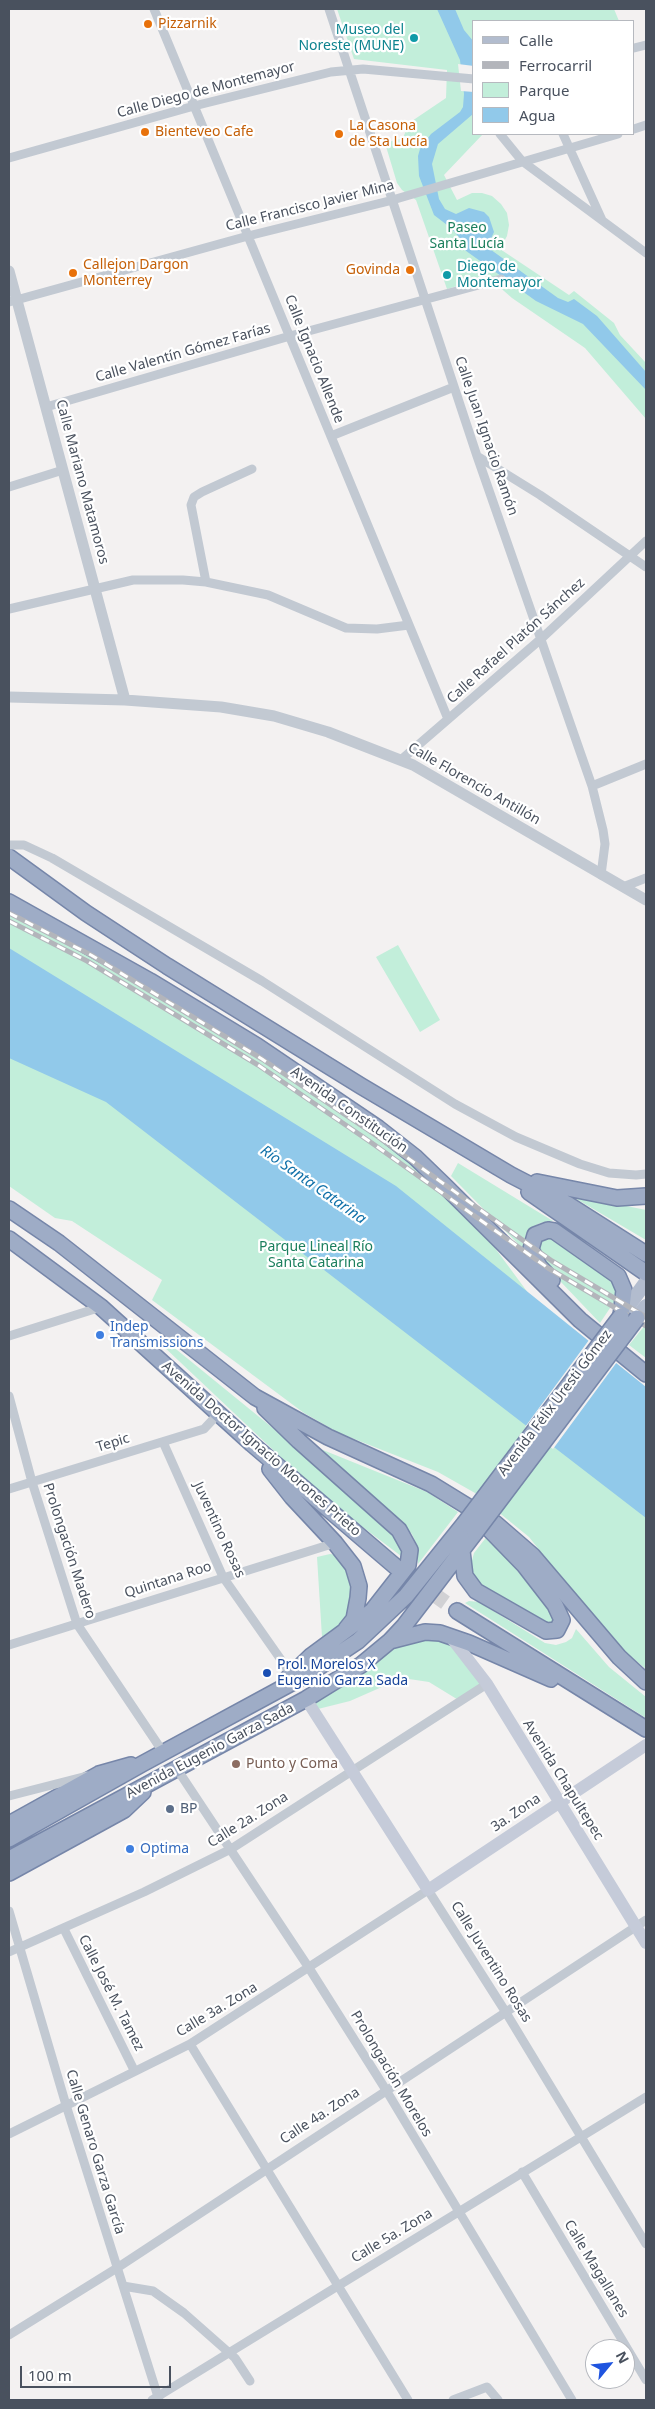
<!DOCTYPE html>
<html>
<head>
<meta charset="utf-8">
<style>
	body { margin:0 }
	#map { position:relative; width:655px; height:2409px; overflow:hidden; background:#f3f1f1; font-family:"Noto Sans",sans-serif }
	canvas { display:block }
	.frame { position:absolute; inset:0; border:10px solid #49515e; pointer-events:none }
	.legend { position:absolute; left:472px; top:20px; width:162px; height:115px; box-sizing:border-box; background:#fff; border:1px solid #b6b9bf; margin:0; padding:6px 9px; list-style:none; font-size:15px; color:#49515e }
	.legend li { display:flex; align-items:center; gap:10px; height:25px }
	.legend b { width:25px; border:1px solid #b6b9bf }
	.north { position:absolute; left:585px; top:2339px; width:50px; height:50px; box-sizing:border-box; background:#fff; border:1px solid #b6b9bf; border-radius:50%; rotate:62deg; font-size:14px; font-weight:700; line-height:20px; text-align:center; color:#49515e }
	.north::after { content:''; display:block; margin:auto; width:18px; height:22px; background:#1f54df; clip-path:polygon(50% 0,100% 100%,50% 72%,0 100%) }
	.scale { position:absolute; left:20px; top:2366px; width:151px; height:22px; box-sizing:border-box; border:2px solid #49515e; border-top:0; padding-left:6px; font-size:15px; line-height:18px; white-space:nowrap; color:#49515e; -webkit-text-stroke:4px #fff; paint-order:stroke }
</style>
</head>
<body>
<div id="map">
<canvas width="655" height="2409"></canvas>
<div class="frame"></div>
<ul class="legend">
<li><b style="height:6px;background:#b2bcce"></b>Calle</li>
<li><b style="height:6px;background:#b3b5bb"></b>Ferrocarril</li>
<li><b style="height:14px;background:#c2eeda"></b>Parque</li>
<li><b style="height:14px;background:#91c9ea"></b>Agua</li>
</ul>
<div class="north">N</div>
<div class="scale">100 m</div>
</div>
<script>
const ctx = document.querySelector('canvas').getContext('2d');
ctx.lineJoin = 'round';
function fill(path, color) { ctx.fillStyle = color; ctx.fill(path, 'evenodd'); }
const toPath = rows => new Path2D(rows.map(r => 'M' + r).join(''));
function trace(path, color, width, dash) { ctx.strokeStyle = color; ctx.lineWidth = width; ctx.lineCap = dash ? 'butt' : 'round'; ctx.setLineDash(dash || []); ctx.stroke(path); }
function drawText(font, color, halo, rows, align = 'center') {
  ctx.font = font + ' "Noto Sans",sans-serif'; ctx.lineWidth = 4.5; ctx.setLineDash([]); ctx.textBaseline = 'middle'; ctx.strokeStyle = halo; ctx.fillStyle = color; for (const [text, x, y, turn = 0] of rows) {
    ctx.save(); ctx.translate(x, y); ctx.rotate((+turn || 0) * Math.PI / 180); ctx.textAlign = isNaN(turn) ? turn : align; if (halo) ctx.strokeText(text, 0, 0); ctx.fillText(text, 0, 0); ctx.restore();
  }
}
fill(toPath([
	[337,9,614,9,619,21,474,21,474,134,483,134,444,175,457,200,472,193,482,193,492,196,501,204,507,213,509,225,507,236,500,249,569,295,574,291,614,323,620,335,646,363,646,419,585,348,512,298,488,277,447,289,416,200,402,190,397,183,385,143,403,138,409,123,446,98,447,70,354,59],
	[9,913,146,986,292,1076,414,1162,469,1213,543,1313,646,1388,646,1669,624,1651,602,1629,529,1537,475,1493,438,1472,339,1433,304,1413,152,1300,162,1280,72,1221,55,1218,9,1186],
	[398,945,440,1020,420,1032,376,957],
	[458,1163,553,1221,540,1223,531,1228,526,1234,523,1249,451,1176],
	[568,1194,646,1210,646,1240],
	[546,1237,554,1237,613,1277,620,1293,600,1323,541,1261,537,1253,540,1241],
	[646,1324,646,1358,629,1345],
	[166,1341,274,1429,384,1526,402,1547,401,1556,323,1497,162,1345],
	[313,1446,427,1492,458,1512,418,1564,417,1546,412,1534],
	[488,1535,556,1618,555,1623,550,1625,482,1586,474,1575,471,1564,474,1553],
	[330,1554,337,1555,344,1563,355,1590,346,1620,322,1637,317,1557],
	[469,1601,479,1602,545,1643,556,1645,566,1642,572,1638,576,1629,609,1667,646,1697,646,1718,465,1603],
	[440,1633,487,1684,460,1701,429,1682,409,1679,391,1683,350,1701,314,1710,306,1699,381,1649]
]), '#c2eeda');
fill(toPath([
	[437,9,455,9,464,30,474,42,473,114,438,144,432,164,439,199,445,209,456,214,469,208,484,212,489,217,494,232,487,247,558,298,568,302,574,299,597,316,646,372,646,390,583,324,536,301,462,248,466,245,451,228,434,215,419,176,418,156,420,149,431,134,460,112,463,107,464,94,460,60],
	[9,948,396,1186,646,1387,646,1518,106,1102,9,1058]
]), '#91c9ea');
fill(toPath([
	[458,64,474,66,474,92,461,91],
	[589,1340,617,1362,553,1449,525,1427]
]), '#f3f1f1');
trace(toPath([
	[396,1567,457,1611]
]), '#d1d1d4', 15, [15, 8]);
const trunk = toPath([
	[9,857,86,913,167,966,361,1086,511,1175,569,1205,646,1254],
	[9,902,150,981,257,1046,378,1128,415,1157,444,1185,580,1320,646,1374],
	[537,1182,617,1198,646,1196],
	[529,1192,646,1273],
	[9,1209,59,1243,255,1397,328,1437,431,1484,496,1524,533,1556,619,1657,646,1682],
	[9,1239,101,1307,252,1444,396,1567],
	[552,1280,539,1266,531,1249,535,1235,548,1230,554,1231,618,1276,624,1290,621,1316],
	[265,1408,299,1441,399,1530,410,1550,408,1565,372,1611,311,1656,287,1679],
	[270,1469,292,1497,335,1543,353,1566,359,1586,358,1598,354,1619,346,1629],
	[462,1551,465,1576,476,1591,546,1631,557,1630,562,1620,555,1605,524,1565,490,1530],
	[457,1611,646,1729],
	[390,1641,425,1632,440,1633,469,1643,551,1679],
	[9,1824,99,1774,131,1765],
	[9,1839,142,1764,310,1673,358,1641,406,1596,464,1524],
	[9,1859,306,1699,361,1665,390,1641,404,1626,475,1533],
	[9,1873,124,1810,143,1792]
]);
trace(trunk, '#7686a9', 18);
trace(toPath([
	[154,9,448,719],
	[329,9,477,456,592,786,603,830,605,844,601,875],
	[634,48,646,45],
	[634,129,646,125],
	[500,134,522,161,646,253],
	[563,134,602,220],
	[9,158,194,106,331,72,363,69,474,79],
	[9,302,248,236,389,201,618,134],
	[46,407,290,336,501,279],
	[331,436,454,387],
	[477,456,540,495,646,567],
	[9,487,63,470],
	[206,582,191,505,194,497,202,492,252,469],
	[9,609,133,580,183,580,206,582,268,595,346,628,377,629,409,625],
	[402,759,542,638,646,541],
	[592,786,646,764],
	[9,845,24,845,52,858,262,981,455,1104,516,1137,580,1164,609,1173,636,1175,646,1174],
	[623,887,646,878],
	[9,1336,101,1307],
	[9,1396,32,1482,77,1624,163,1752],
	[163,1442,223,1577,291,1674],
	[9,1489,204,1429,219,1413],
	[9,1645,335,1543],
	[177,1769,309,1968,386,2090,572,2400],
	[9,1796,87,1776],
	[9,1911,66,2105,159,2400],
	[64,1929,134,2070],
	[9,1952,144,1892,231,1849,487,1684],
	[190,2044,408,2400],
	[9,2134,190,2044,428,1890,505,2011,646,2244],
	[522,2172,646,2380],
	[123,2286,153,2291,184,2313,235,2358,250,2381],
	[9,2335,117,2268,646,1920],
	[152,2400,646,2097],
	[453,2400,487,2387,498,2400]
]), '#c2c9d2', 9);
trace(toPath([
	[9,271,125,700],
	[9,697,125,700,221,707,274,716,328,732,413,765,646,900]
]), '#c2c9d2', 11);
trace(toPath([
	[450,1636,487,1684,646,1943],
	[306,1699,428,1890,646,1745]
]), '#c5cbd9', 12);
trace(toPath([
	[621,1316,646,1282],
	[637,1318,646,1306]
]), '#b2bcce', 14);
trace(trunk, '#9eacc6', 15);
const rail = toPath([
	[9,913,91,955,262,1059,374,1134,552,1261,646,1317],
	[9,921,87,961,258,1065,369,1141,548,1268,646,1326]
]);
trace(rail, '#b3b5bb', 5);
trace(rail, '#fff', 3, [9]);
const trunkBridge = toPath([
	[464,1524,621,1316],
	[475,1533,637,1318]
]);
trace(trunkBridge, '#7686a9', 18, []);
trace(trunkBridge, '#9eacc6', 15);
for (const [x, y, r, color] of [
	[148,24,5,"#e8710a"],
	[414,38,5,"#0f9aa8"],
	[145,132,5,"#e8710a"],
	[339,134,5,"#e8710a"],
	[410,270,5,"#e8710a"],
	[73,273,5,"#e8710a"],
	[447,275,5,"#0f9aa8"],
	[100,1335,5,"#3f7fe0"],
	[267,1673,5,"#1a4fb4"],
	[236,1764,5,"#8d6e63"],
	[170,1809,5,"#5c6f8a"],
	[130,1849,5,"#3f7fe0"]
]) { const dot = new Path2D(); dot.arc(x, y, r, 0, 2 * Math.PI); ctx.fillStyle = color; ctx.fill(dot); trace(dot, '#fff', 2); }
drawText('14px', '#c56008', '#fff', [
	["Pizzarnik",158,24],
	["La Casona",349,126],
	["de Sta Lucía",349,142],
	["Bienteveo Cafe",155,132],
	["Callejon Dargon",83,265],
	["Monterrey",83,281],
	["Govinda",400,270,"right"]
], 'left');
drawText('14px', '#0d838f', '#fff', [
	["Museo del",404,30],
	["Noreste (MUNE)",404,46],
	["Diego de",457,267,"left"],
	["Montemayor",457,283,"left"]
], 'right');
drawText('14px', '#49515e', '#fff', [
	["Calle Diego de Montemayor",206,90,-15],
	["Calle Francisco Javier Mina",310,206,-14],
	["Calle Valentín Gómez Farías",183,353,-16],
	["Calle Ignacio Allende",314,359,68],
	["Calle Juan Ignacio Ramón",486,436,71],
	["Calle Mariano Matamoros",82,482,75],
	["Calle Rafael Platón Sánchez",516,641,-42],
	["Calle Florencio Antillón",474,784,30],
	["Avenida Constitución",349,1110,35],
	["Avenida Félix Uresti Gómez",555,1403,-53],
	["Tepic",113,1443,-17],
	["Avenida Doctor Ignacio Morones Prieto",261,1449,41],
	["Juventino Rosas",219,1530,65],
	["Prolongación Madero",69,1551,72],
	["Quintana Roo",168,1580,-18],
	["Avenida Eugenio Garza Sada",210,1751,-28],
	["Avenida Chapultepec",563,1780,58],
	["3a. Zona",516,1813,-34],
	["Calle 2a. Zona",248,1820,-32],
	["Calle Juventino Rosas",491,1962,58],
	["Calle José M. Tamez",111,1993,63],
	["Calle 3a. Zona",217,2010,-31],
	["Prolongación Morelos",391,2074,59],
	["Calle 4a. Zona",320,2116,-33],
	["Calle Genaro Garza García",95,2152,73],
	["Calle 5a. Zona",392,2236,-31],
	["Calle Magallanes",596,2269,59]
]);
drawText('14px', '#1b7f5d', '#fff', [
	["Paseo",467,228],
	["Santa Lucía",467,244],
	["Parque Lineal Río",316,1247],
	["Santa Catarina",316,1263]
]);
drawText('14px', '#366cbe', '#fff', [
	["Indep",110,1327],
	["Transmissions",110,1343],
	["Optima",140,1849]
], 'left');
drawText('14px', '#164399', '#fff', [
	["Prol. Morelos X",277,1665],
	["Eugenio Garza Sada",277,1681]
], 'left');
drawText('14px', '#785e54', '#fff', [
	["Punto y Coma",246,1764]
], 'left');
drawText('14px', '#4e5e75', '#fff', [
	["BP",180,1809]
], 'left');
drawText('italic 15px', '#1171a9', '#fff', [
	["Río Santa Catarina",313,1185,35]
]);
</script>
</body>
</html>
